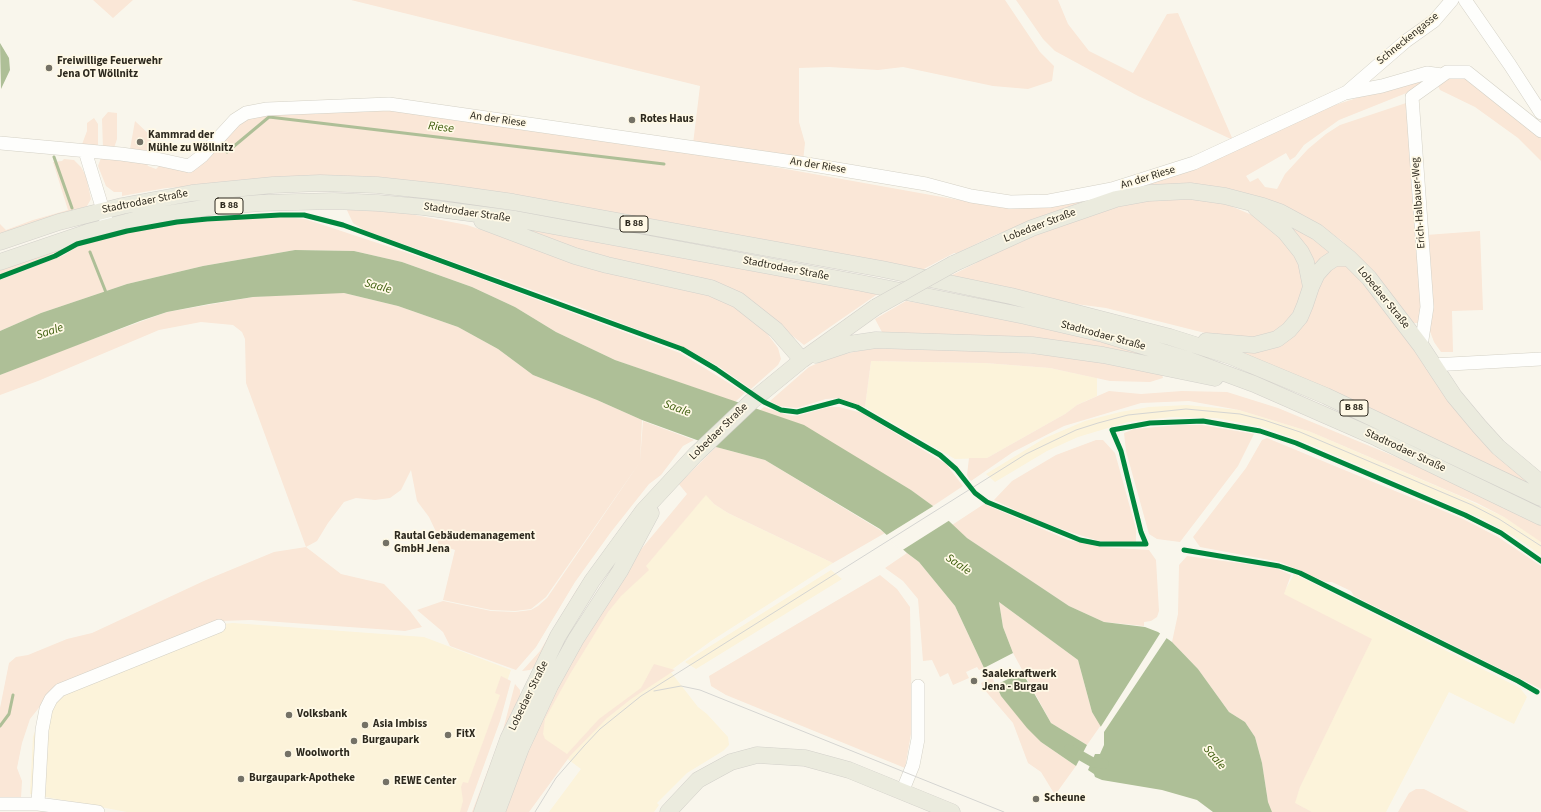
<!DOCTYPE html>
<html>
<head>
<meta charset="utf-8">
<style>
	body { margin:0 }
	canvas { display:block; background:#f9f6ec }
</style>
</head>
<body>
<canvas width="1541" height="812"></canvas>
<script>
const ctx = document.querySelector('canvas').getContext('2d');
ctx.lineJoin = 'round';
function fill(path, color) { ctx.fillStyle = color; ctx.fill(path, 'evenodd'); }
const toPath = rows => new Path2D(rows.map(r => 'M' + r).join(''));
function trace(path, color, width, dash) { ctx.strokeStyle = color; ctx.lineWidth = width; ctx.lineCap = dash ? 'butt' : 'round'; ctx.setLineDash(dash || []); ctx.stroke(path); }
function drawText(font, color, halo, rows, align = 'center') {
  ctx.font = font + ' "Source Sans 3",sans-serif'; ctx.lineWidth = 3.5; ctx.setLineDash([]); ctx.textBaseline = 'middle'; ctx.strokeStyle = halo; ctx.fillStyle = color; for (const [text, x, y, turn = 0] of rows) {
    ctx.save(); ctx.translate(x, y); ctx.rotate((+turn || 0) * Math.PI / 180); ctx.textAlign = isNaN(turn) ? turn : align; if (halo) ctx.strokeText(text, 0, 0); ctx.fillText(text, 0, 0); ctx.restore();
  }
}
fill(toPath([
	[871,361,985,363,1050,368,1097,378,1097,396,1077,405,1065,414,987,458,955,459,865,407],
	[1187,405,1239,410,1311,432,1455,494,1504,517,1541,541,1541,555,1515,537,1483,519,1312,445,1263,427,1216,418,1172,417,1128,422,1078,437,1047,451,995,482,986,474,1045,438,1085,421,1120,412,1149,407],
	[706,494,714,504,728,513,833,563,711,641,670,671,698,707,707,714,728,737,729,745,723,751,687,773,657,803,659,805,654,812,549,812,581,769,539,738,537,727,587,634],
	[831,570,842,579,696,669,685,662],
	[1294,574,1520,688,1527,697,1514,724,1449,692,1386,812,1312,812,1294,803,1300,787,1283,594],
	[233,623,424,637,511,670,462,812,127,812,30,794,33,737,41,714,51,694,213,625]
]), '#fcf3da');
fill(toPath([
	[93,0,133,0,113,18],
	[351,0,1005,0,1040,52,1054,66,1052,81,1028,89,993,86,903,67,878,70,829,67,799,68,799,122,805,143,803,161,693,144,700,86],
	[1016,0,1058,0,1068,24,1089,51,1133,73,1167,14,1178,13,1233,140,1138,96,1055,51,1043,39],
	[1459,74,1541,134,1541,161,1518,138,1475,107,1440,90,1438,86,1446,78],
	[1429,78,1409,92,1339,120,1304,145,1295,157,1290,160,1286,153,1246,176,1250,182,1258,178,1265,187,1277,189,1285,174,1308,149,1326,134,1340,125,1409,102,1424,314,1418,323,1412,323,1372,273,1341,240,1305,216,1267,199,1224,189,1133,191,1142,184,1323,109,1372,93],
	[391,106,691,152,970,202,1087,200,995,235,957,253,954,253,920,271,514,196,183,187,166,188,122,196,122,192,114,192,106,186,98,166,101,158,145,161,148,166,156,169,161,164,182,169,246,117],
	[108,112,117,113,117,139,114,148,103,149,102,119],
	[94,118,98,124,98,148,81,147,87,131,87,123],
	[135,121,151,136,151,146,145,152,130,149],
	[64,159,74,160,81,167,86,176,91,199,87,206,0,237,0,224,6,230,33,220,68,210,53,162,62,161],
	[1175,197,1226,204,1252,215,1262,220,1296,253,1306,284,1289,323,1261,339,1209,334,1106,308,1068,303,948,277,976,263,980,258,1014,242,1118,205],
	[345,206,384,209,467,225,551,253,729,301,760,324,778,348,781,359,778,365,751,389,718,366,683,347,566,302,364,230,353,223],
	[1269,214,1295,226,1333,252,1317,268],
	[265,215,305,219,441,264,680,353,745,393,735,402,615,360,556,332,515,307,472,287,402,262,354,251,295,250,203,266,127,284,41,313,0,331,0,280,64,255,80,245,108,235,177,222],
	[500,223,879,293,804,345,746,299,588,254],
	[1480,231,1483,310,1452,311,1453,352,1441,352,1434,342,1428,326,1426,235],
	[68,247,60,251,0,275,0,268],
	[1330,265,1349,265,1541,490,1218,345,1275,344],
	[312,293,344,293,398,306,458,327,498,349,533,375,597,400,642,420,640,462,546,597,531,609,515,611,491,610,443,600,455,550,438,544,438,536,429,517,417,501,411,470,401,490,390,498,375,500,356,498,344,502,328,523,317,541,306,547,341,574,384,584,410,611,422,627,405,631,251,620,219,621,58,684,30,719,22,743,17,768,22,781,21,798,0,799,0,708,9,663,16,657,28,655,67,639,92,633,206,580,274,552,306,547,246,383,245,339,242,332,233,325,201,322,159,330,38,381,0,395,0,375,55,353,167,312,253,297],
	[906,301,995,316,1115,344,1176,363,989,336,883,334,875,319],
	[874,348,987,351,1064,356,1120,365,1162,374,1163,378,1150,382,1110,381,1050,368,985,363,871,361,865,407,839,398,826,399,797,408,779,406,770,401,809,367,834,356],
	[1109,391,1141,394,1182,391,1227,392,1278,408,1430,471,1541,524,1541,542,1504,517,1477,503,1311,432,1239,410,1189,401,1141,403,1064,426,1013,452,971,481,969,479,967,475,969,458,987,458,1065,414,1077,405],
	[764,407,787,415,797,416,829,407,839,407,862,413,946,464,963,486,933,506,911,490,863,462,760,410],
	[643,421,694,440,683,446,661,475,649,484,611,532,575,582,536,647,516,670,450,646,443,632,417,610,443,601,491,611,515,612,531,610,538,606,547,598,640,462],
	[1179,425,1202,425,1254,434,1238,466,1180,542,1157,539,1149,534,1126,451,1124,433,1134,429],
	[1267,438,1463,519,1498,537,1541,566,1541,689,1354,596,1351,591,1332,582,1326,582,1280,562,1200,547,1193,537,1246,468,1262,440],
	[1096,440,1103,440,1115,453,1136,529,1136,543,1099,541,1070,532,1034,519,994,500,1012,481,1056,455],
	[716,447,765,460,885,533,833,563,728,513,714,504,706,495,646,566,649,570,621,596,608,612,570,674,545,719,543,734,545,739,567,754,599,719,641,688,654,664,675,670,631,699,607,718,570,756,529,812,502,812,552,691,633,559,687,494,678,483,688,475],
	[984,504,1068,540,1101,547,1149,550,1156,560,1159,611,1157,617,1151,621,1144,622,1144,626,1104,622,1069,606,967,538,952,525],
	[632,515,537,665,530,670,522,671,540,651,577,589],
	[907,553,919,562,955,606,984,668,979,670,977,667,966,672,969,678,953,685,948,673,940,677,932,660,923,661,918,599,903,581,885,568],
	[1187,556,1276,568,1291,575,1284,594,1372,639,1300,787,1295,803,1312,812,1272,812,1268,802,1262,763,1255,737,1245,722,1229,712,1198,669,1172,642,1178,614,1179,565],
	[880,575,897,589,910,607,912,728,905,768,726,695,711,686,709,676],
	[999,602,1078,660,1092,712,1101,725,1087,745,1051,723,1013,653,1003,627],
	[501,676,511,681,500,721,467,812,460,812,463,801,461,787,463,782,468,783,500,695,495,693],
	[992,677,1001,696,1041,742,1076,766,1055,795,1041,772,1028,763,1013,723,983,688,981,683],
	[515,684,520,690,520,698,476,812,472,812,503,730],
	[1416,789,1424,789,1469,812,1398,812,1409,793]
]), '#fae7d7');
fill(toPath([
	[0,43,9,58,10,70,1,89],
	[295,250,354,251,402,262,472,287,515,307,556,332,615,360,804,425,911,490,933,506,967,538,1069,606,1104,622,1145,627,1158,632,1172,642,1198,669,1229,712,1245,722,1255,737,1262,763,1268,802,1272,812,1213,812,1197,800,1162,790,1102,780,1095,777,1094,774,1088,770,1095,754,1100,754,1104,745,1104,732,1092,712,1078,660,999,602,1003,627,1013,653,984,668,955,606,919,562,907,553,880,529,765,460,716,447,642,420,597,400,533,375,498,349,458,327,398,306,344,293,253,297,209,304,167,312,140,321,0,375,0,331,41,313,127,284,203,266],
	[1022,672,1051,723,1087,745,1076,766,1041,742,1027,728,1001,696,996,685]
]), '#aebf97');
fill(toPath([
	[935,505,950,520,901,551,885,536],
	[1161,632,1168,636,1102,735,1100,728]
]), '#f9f6ec');
trace(toPath([
	[227,152,269,117,664,164],
	[54,157,72,208],
	[90,252,107,295],
	[0,726,9,714,13,695]
]), '#aebf97', 3);
trace(toPath([
	[1069,749,1092,762,1104,764]
]), '#aebf97', 10);
const minor = toPath([
	[1465,0,1510,65,1541,113],
	[1347,92,1406,41,1434,21,1452,0],
	[0,143,121,154,157,159,189,166,202,156,235,120,246,113,267,109,389,104,807,164,926,184,971,196,1010,202,1049,201,1112,189,1194,163,1345,93,1382,86,1427,73,1442,75],
	[85,151,106,220],
	[1421,346,1427,307,1412,97,1447,72,1467,72,1541,131],
	[1432,365,1541,359],
	[902,792,913,765,918,739,918,686],
	[0,804,38,804,98,812],
	[38,804,42,730,46,709,51,699,60,690,219,626]
]);
const major = toPath([
	[482,221,575,256,607,265,711,288,738,300,776,330,802,360],
	[0,242,59,222,122,206,192,193,273,185,320,183,377,185,442,192,513,202,882,269,1011,296,1170,337,1230,356,1326,396,1541,498],
	[0,262,88,232,142,218,210,207,261,203,334,201,378,203,423,207,515,219,861,283,1025,316,1103,334,1189,360,1254,384,1377,438,1541,517],
	[953,264,1032,228,1116,199,1149,193,1190,191,1225,196,1263,206,1280,212,1317,232,1349,258,1369,278,1421,346,1454,396,1479,426,1498,447,1541,483],
	[1311,287,1317,274,1326,264,1335,258,1349,258],
	[1206,341,1254,345,1277,339,1289,330,1300,317,1305,305,1311,287,1306,262,1301,252,1285,232,1256,208],
	[816,355,849,344,876,340,1032,345,1103,355,1215,378],
	[482,812,508,739,558,636,592,581,643,511,695,455,752,401,802,360,876,307],
	[497,812,521,748,550,686,576,639,620,571,651,513],
	[668,812,698,780,731,762,757,755,805,758,849,770,952,812]
]);
trace(minor, '#d4d1c6', 14);
trace(major, '#d3d1cb', 17);
trace(minor, '#fefefc', 13);
trace(major, '#ebebde', 16);
trace(toPath([
	[654,691,681,686,700,690,1004,812],
	[535,812,556,778,584,746,600,729,641,696,1026,454,1076,430,1098,423,1128,415,1186,409,1240,414,1264,420,1300,432,1472,505,1499,519,1541,546]
]), '#d5d5d2', 1);
const majorBridge = toPath([
	[876,307,953,264]
]);
trace(majorBridge, '#d3d1cb', 17, []);
trace(majorBridge, '#ebebde', 16);
trace(toPath([
	[0,277,55,256,77,244,127,231,177,222,207,219,280,215,304,215,343,225,682,349,716,369,764,402,781,410,797,412,839,401,857,407,940,455,956,469,975,493,987,502,1080,540,1100,544,1146,544,1141,532,1121,451,1112,430,1150,423,1203,421,1260,431,1296,443,1465,515,1501,533,1541,561],
	[1184,550,1279,566,1300,573,1518,681,1537,692]
]), '#00873e', 5);
for (const [x, y, r, color] of [
	[49,68,4,"#747166"],
	[632,120,4,"#747166"],
	[140,142,4,"#747166"],
	[386,543,4,"#747166"],
	[974,681,4,"#747166"],
	[289,715,4,"#747166"],
	[365,725,4,"#747166"],
	[448,735,4,"#747166"],
	[354,741,4,"#747166"],
	[288,754,4,"#747166"],
	[241,779,4,"#747166"],
	[386,782,4,"#747166"],
	[1036,799,4,"#747166"]
]) { const dot = new Path2D(); dot.arc(x, y, r, 0, 2 * Math.PI); ctx.fillStyle = color; ctx.fill(dot); trace(dot, '#fff9e6', 1.5); }
for (const [x, y, w] of [
	[229,206,28],
	[634,224,28],
	[1354,408,28]
]) { const box = new Path2D(); box.roundRect(x - w / 2, y - 8, w, 16, 3); ctx.fillStyle = '#fff9e6'; ctx.fill(box); trace(box, '#2d291e', 1); }
drawText('bold 10px', '#2d291e', null, [
	["B 88",229,206],
	["B 88",634,224],
	["B 88",1354,408]
]);
drawText('11px', '#2d291e', '#fff9e6', [
	["Schneckengasse",1408,39,-39],
	["An der Riese",498,120,8],
	["An der Riese",818,166,9],
	["An der Riese",1148,178,-17],
	["Stadtrodaer Straße",145,202,-11],
	["Erich-Halbauer-Weg",1419,203,-94],
	["Stadtrodaer Straße",467,213,8],
	["Lobedaer Straße",1040,226,-21],
	["Stadtrodaer Straße",786,269,11],
	["Lobedaer Straße",1383,298,51],
	["Stadtrodaer Straße",1103,336,15],
	["Lobedaer Straße",719,432,-44],
	["Stadtrodaer Straße",1405,451,25],
	["Lobedaer Straße",529,696,-64]
]);
drawText('bold 11px', '#2d291e', '#fff9e6', [
	["Freiwillige Feuerwehr",57,62],
	["Jena OT Wöllnitz",57,75],
	["Rotes Haus",640,120],
	["Kammrad der",148,136],
	["Mühle zu Wöllnitz",148,149],
	["Rautal Gebäudemanagement",394,537],
	["GmbH Jena",394,550],
	["Saalekraftwerk",982,675],
	["Jena - Burgau",982,688],
	["Volksbank",297,715],
	["Asia Imbiss",373,725],
	["FitX",456,735],
	["Burgaupark",362,741],
	["Woolworth",296,754],
	["Burgaupark-Apotheke",249,779],
	["REWE Center",394,782],
	["Scheune",1044,799]
], 'left');
drawText('italic 12px', '#3d5d0c', '#fff9e6', [
	["Riese",441,128,7],
	["Saale",378,287,15],
	["Saale",50,332,-18],
	["Saale",677,409,20],
	["Saale",958,565,34],
	["Saale",1214,758,50]
]);
</script>
</body>
</html>
